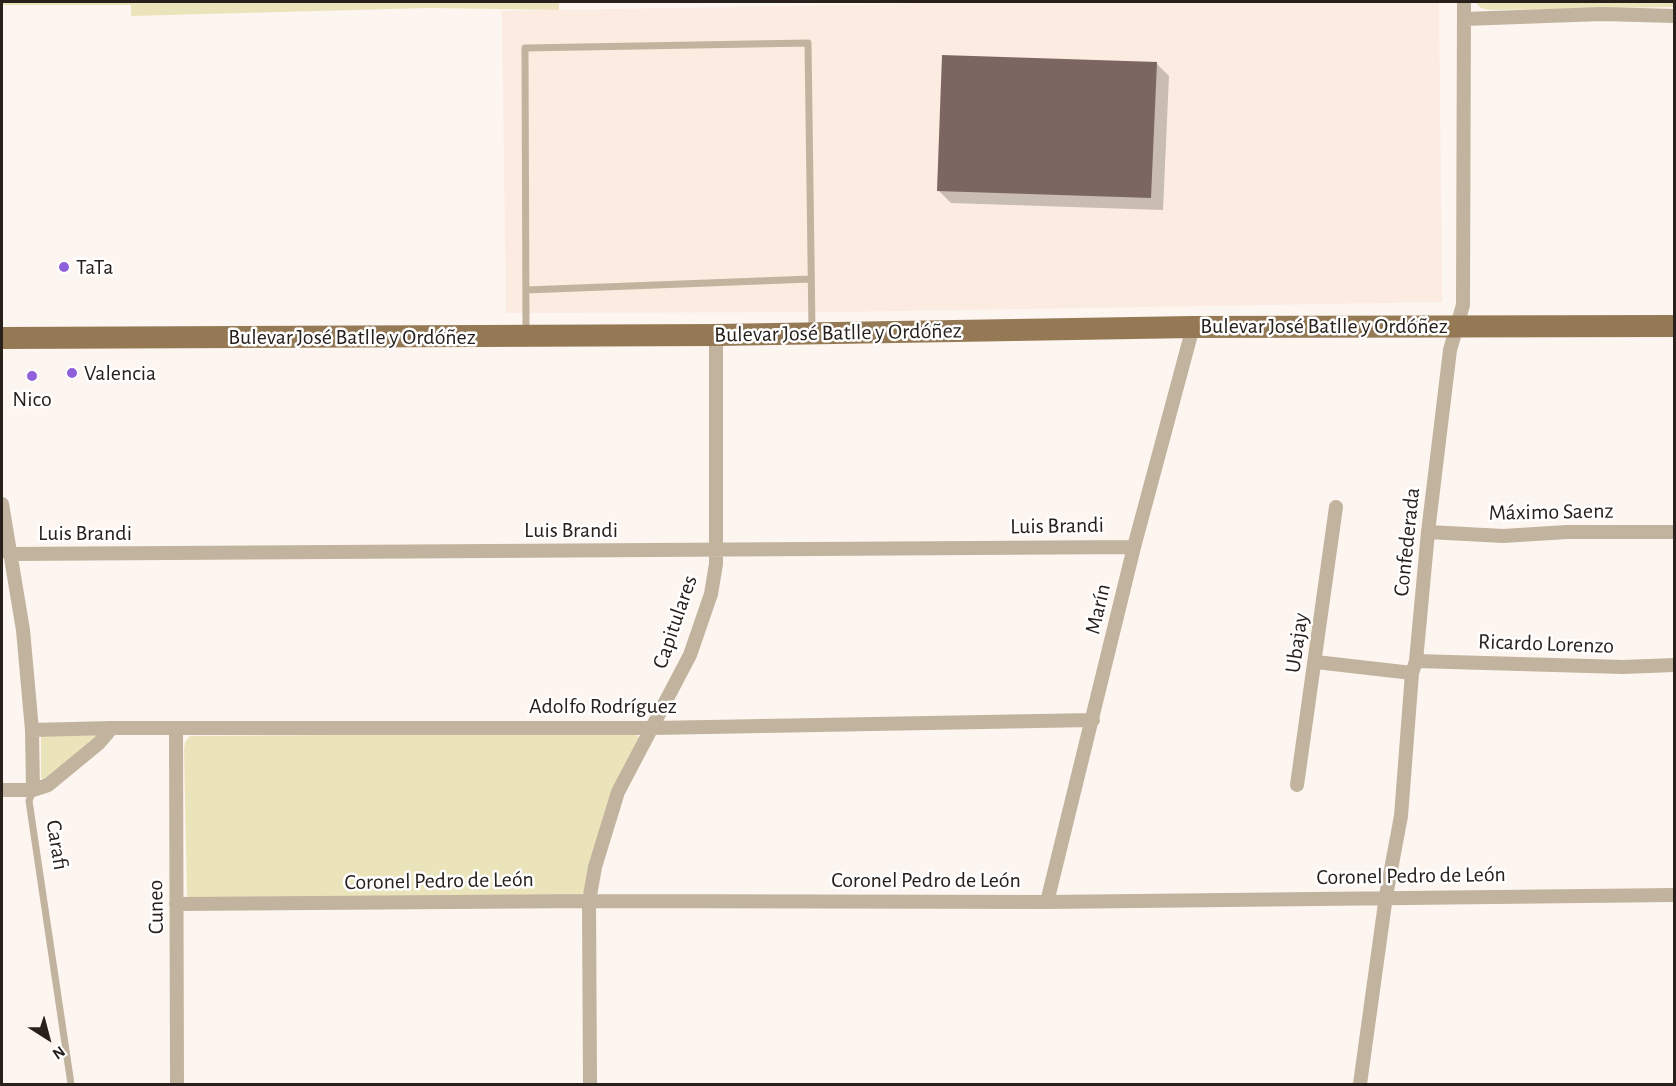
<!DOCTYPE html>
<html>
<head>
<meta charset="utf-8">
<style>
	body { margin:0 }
	#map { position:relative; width:1676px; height:1086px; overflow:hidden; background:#fdf5ef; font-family:"Alegreya Sans",sans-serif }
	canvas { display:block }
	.frame { position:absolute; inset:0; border:3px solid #27201b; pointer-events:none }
	.north { position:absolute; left:18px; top:1008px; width:60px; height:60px; -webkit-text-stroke:4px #fff; paint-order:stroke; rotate:144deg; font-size:16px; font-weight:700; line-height:24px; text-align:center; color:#27201b }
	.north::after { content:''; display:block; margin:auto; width:21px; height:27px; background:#27201b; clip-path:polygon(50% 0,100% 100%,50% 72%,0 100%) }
</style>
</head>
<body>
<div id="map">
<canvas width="1676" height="1086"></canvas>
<div class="frame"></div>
<div class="north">N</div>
</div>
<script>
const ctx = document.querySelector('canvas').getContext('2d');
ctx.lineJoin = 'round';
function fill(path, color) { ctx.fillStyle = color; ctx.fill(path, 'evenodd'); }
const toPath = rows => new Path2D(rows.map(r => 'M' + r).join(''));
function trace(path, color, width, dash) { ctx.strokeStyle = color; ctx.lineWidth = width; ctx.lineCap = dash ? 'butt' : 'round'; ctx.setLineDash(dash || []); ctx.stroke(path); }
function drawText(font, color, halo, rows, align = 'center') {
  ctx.font = font + ' "Alegreya Sans",sans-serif'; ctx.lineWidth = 5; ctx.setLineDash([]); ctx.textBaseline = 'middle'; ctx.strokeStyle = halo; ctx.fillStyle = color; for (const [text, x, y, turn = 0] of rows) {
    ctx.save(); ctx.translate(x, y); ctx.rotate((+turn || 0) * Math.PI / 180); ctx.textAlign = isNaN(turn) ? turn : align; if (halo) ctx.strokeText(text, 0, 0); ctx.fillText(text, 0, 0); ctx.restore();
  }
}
fill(toPath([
	[1009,2,1439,2,1442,302,840,312,506,313,502,11]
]), '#fcebe0');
fill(toPath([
	[2,2,559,2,559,10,429,8,131,16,131,5,2,5],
	[1475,2,1674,2,1674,7,1489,10,1481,8],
	[613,733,636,734,640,739,584,893,579,895,187,898,184,750,185,742,190,736],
	[97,734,98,739,44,780,41,778,41,737,44,735]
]), '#ebe4bb');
fill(toPath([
	[1156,63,1169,76,1163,210,951,203,938,190]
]), '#0003');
fill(toPath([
	[942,55,1157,62,1151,198,937,191]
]), '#7c6662');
trace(toPath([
	[526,290,811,279],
	[526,333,525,48,808,43,812,331],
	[33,790,29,801,71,1084]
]), '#c1b39e', 7);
trace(toPath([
	[1464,19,1602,14,1674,16],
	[2,504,23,630,32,730,33,790],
	[1428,532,1503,536,1567,532,1674,532],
	[9,554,1134,547],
	[1416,661,1623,667,1674,665],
	[1316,662,1412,673],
	[176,728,177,1084],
	[32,730,112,728],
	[1297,785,1336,507],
	[2,790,33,790,48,785,99,743,112,728,653,728,1093,720],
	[1047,902,1134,547,1193,327],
	[176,904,589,901,1047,902,1674,895],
	[590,1084,589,901,595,867,618,792,690,655,711,594,716,564,716,335],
	[1360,1084,1386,896,1401,816,1412,673,1416,661,1428,532,1450,350,1463,305,1464,2]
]), '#c1b39e', 14);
trace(toPath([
	[2,338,716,335,1193,327,1674,326]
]), '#947954', 22);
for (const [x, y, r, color] of [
	[64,267,6,"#8f60da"],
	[72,373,6,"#8f60da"],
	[32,376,6,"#8f60da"]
]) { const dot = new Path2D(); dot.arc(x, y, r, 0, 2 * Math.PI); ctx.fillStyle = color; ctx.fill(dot); trace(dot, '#fff', 2); }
drawText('22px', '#27201b', '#fff', [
	["TaTa",76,267],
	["Valencia",84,373],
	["Nico",32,399,"center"]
], 'left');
drawText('22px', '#27201b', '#fff', [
	["Bulevar José Batlle y Ordóñez",1324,326],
	["Bulevar José Batlle y Ordóñez",838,333,-1],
	["Bulevar José Batlle y Ordóñez",352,337],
	["Máximo Saenz",1551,512,-1],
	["Luis Brandi",1057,526,-1],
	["Luis Brandi",571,530],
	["Luis Brandi",85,533],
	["Confederada",1407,542,-84],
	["Marín",1098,609,-77],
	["Capitulares",675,622,-71],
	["Ubajay",1297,643,-82],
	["Ricardo Lorenzo",1546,644,2],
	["Adolfo Rodríguez",603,706],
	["Carafi",57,845,81],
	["Coronel Pedro de León",1411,876,-1],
	["Coronel Pedro de León",926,880],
	["Coronel Pedro de León",439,881,-1],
	["Cuneo",156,907,-91]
]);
</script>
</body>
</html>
